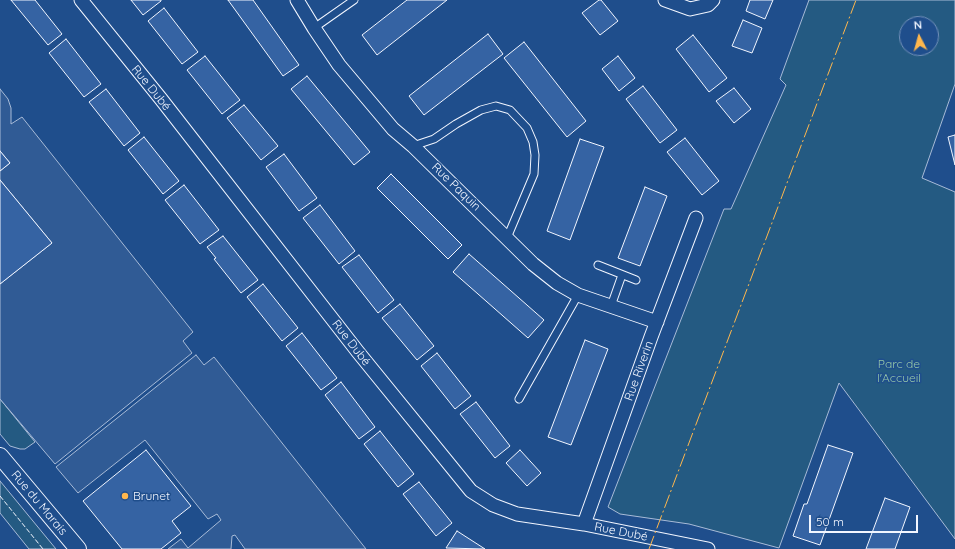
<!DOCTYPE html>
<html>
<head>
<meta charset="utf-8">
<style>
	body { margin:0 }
	#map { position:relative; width:955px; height:549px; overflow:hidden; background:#1f4e8c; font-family:Quicksand,sans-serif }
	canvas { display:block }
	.north { position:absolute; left:899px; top:16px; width:40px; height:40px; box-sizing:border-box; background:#1f4e8c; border:1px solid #7391ba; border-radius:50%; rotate:354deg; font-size:11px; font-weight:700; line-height:16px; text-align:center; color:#f2f6ff }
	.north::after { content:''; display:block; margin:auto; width:14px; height:18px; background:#ffb74d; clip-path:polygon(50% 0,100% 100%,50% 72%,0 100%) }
	.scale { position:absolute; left:809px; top:515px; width:109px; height:18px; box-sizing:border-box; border:2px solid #f2f6ff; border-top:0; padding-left:5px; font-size:12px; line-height:14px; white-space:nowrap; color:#f2f6ff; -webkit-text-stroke:3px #1f4e8c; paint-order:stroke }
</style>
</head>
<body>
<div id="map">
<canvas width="955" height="549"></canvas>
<div class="north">N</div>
<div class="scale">50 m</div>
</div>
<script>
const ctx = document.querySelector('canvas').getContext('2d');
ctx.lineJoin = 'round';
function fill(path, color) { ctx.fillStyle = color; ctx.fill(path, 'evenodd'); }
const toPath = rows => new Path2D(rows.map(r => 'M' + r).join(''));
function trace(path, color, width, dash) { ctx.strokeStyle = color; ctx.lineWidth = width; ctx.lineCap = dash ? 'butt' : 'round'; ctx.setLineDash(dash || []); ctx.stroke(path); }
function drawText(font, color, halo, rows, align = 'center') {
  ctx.font = font + ' Quicksand,sans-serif'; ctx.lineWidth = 3; ctx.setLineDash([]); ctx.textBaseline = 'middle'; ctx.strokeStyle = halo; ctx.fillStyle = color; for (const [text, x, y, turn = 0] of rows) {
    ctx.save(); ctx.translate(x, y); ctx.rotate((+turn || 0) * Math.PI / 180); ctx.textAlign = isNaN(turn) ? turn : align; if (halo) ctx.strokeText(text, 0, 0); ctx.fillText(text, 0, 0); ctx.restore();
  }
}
const green = toPath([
	[809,0,955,0,955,84,922,178,955,192,955,539,839,383,779,548,689,524,620,514,608,507,724,209,731,209,786,85,780,79,809,0],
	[907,24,931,24,931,48,907,48,907,24],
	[0,399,35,442,25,449,20,449,10,446,0,434,0,399],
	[0,481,56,549,29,549,0,513,0,481]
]);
fill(green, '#245a82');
trace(green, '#a8bbd7', 1);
const parking = toPath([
	[0,89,8,99,11,108,11,124,22,117,193,332,183,341,192,353,55,464,0,399,0,284,52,243,0,180,0,171,10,163,0,151,0,89],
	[196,355,204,365,214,357,366,549,245,549,235,535,232,536,231,549,168,549,181,539,188,548,221,520,217,514,208,519,145,440,78,493,56,467,196,355]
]);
fill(parking, '#305b95');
trace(parking, '#a8bbd7', 1);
const building = toPath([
	[11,0,35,0,62,34,48,45,11,0],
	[131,0,161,0,161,1,143,15,131,0],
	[228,0,253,0,299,65,283,76,228,0],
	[407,0,447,0,377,55,362,35,407,0],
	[599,0,601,0,618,21,600,35,582,13,599,0],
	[750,0,773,0,765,19,746,11,750,0],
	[164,8,198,52,182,64,148,21,164,8],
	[743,20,762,28,752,53,732,46,743,20],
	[488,34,503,54,424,115,409,96,488,34],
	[693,35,727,78,709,92,676,49,693,35],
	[66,39,101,84,84,97,49,53,66,39],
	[524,42,586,121,567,137,504,58,524,42],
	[205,56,240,100,222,114,187,70,205,56],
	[618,56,635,78,619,91,602,69,618,56],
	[307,76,370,152,354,165,291,89,307,76],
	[643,86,677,130,660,143,626,99,643,86],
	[734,88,751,109,734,123,716,101,734,88],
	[106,89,140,133,124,146,89,102,106,89],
	[244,105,278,146,261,160,227,118,244,105],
	[955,135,955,165,948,137,955,135],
	[144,137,179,181,163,194,128,150,144,137],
	[685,138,719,181,702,195,667,152,685,138],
	[580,139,604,147,570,240,547,231,580,139],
	[0,151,10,163,0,171,0,151],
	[284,154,317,198,299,211,266,167,284,154],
	[391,174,462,245,448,259,377,188,391,174],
	[0,180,52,243,0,284,0,180],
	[184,185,219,230,200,244,165,200,184,185],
	[645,187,667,196,640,266,618,258,645,187],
	[320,205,355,251,339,264,303,218,320,205],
	[223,236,258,280,241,293,214,259,216,258,207,247,223,236],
	[469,254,544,320,528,338,453,272,469,254],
	[359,255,394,300,378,313,342,267,359,255],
	[263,284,298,328,282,341,247,297,263,284],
	[400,304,434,346,417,360,382,318,400,304],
	[302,333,337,378,321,390,286,346,302,333],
	[585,340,608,349,571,445,548,437,585,340],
	[437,353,471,396,455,409,421,366,437,353],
	[341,382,375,427,359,439,325,395,341,382],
	[476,402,510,446,495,458,460,414,476,402],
	[380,431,414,474,398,487,364,444,380,431],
	[828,445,853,453,820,545,793,536,804,504,807,504,828,445],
	[146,450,191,506,172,521,181,533,161,549,122,549,83,501,146,450],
	[520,450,541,473,527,486,506,463,520,450],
	[419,482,452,523,436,536,403,494,419,482],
	[885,498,910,507,895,549,866,549,885,498],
	[457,531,485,549,446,548,457,531]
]);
fill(building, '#3563a3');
trace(building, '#f2f6ff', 1);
const service = toPath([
	[314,28,354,0],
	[413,146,434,139,456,124,481,110,496,106,510,110,527,128,533,142,535,155,534,174,507,238],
	[598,265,636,280],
	[611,306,622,275],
	[519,399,578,295]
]);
const minor = toPath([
	[81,0,161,99,358,352,471,491,493,505,517,514,584,524,708,549],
	[297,0,314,28,339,65,393,129,413,146,533,264,557,283,578,295,657,322],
	[665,0,690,9,708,5,713,0],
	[584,524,651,337,696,218]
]);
const tertiary = toPath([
	[0,456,78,549]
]);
trace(service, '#f2f6ff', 9);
trace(minor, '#f2f6ff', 15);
trace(tertiary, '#f2f6ff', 18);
trace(service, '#1f4e8c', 7);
trace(minor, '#1f4e8c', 13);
trace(tertiary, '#1f4e8c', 16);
trace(toPath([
	[0,496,43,549]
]), '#f2f6ff', 1, [5, 2]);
trace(toPath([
	[649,549,856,0]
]), '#ffb74d', 1, [14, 3, 2, 3]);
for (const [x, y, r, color] of [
	[125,496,4,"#ffb74d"]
]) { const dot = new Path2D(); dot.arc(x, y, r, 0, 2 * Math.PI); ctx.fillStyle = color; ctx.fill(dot); trace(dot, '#1f4e8c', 1.5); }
drawText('12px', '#f2f6ff', '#1f4e8c', [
	["Rue Dubé",151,88,51],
	["Rue Paquin",456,187,44],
	["Rue Dubé",351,343,52],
	["Rue Riverin",639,371,-70],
	["Rue du Marais",39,503,50],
	["Rue Dubé",621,532,11]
]);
drawText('12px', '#97c8a6', '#1f4e8c', [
	["Parc de",899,364],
	["l'Accueil",899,378]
]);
drawText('12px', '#f2f6ff', '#1f4e8c', [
	["Brunet",133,496]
], 'left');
</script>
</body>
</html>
